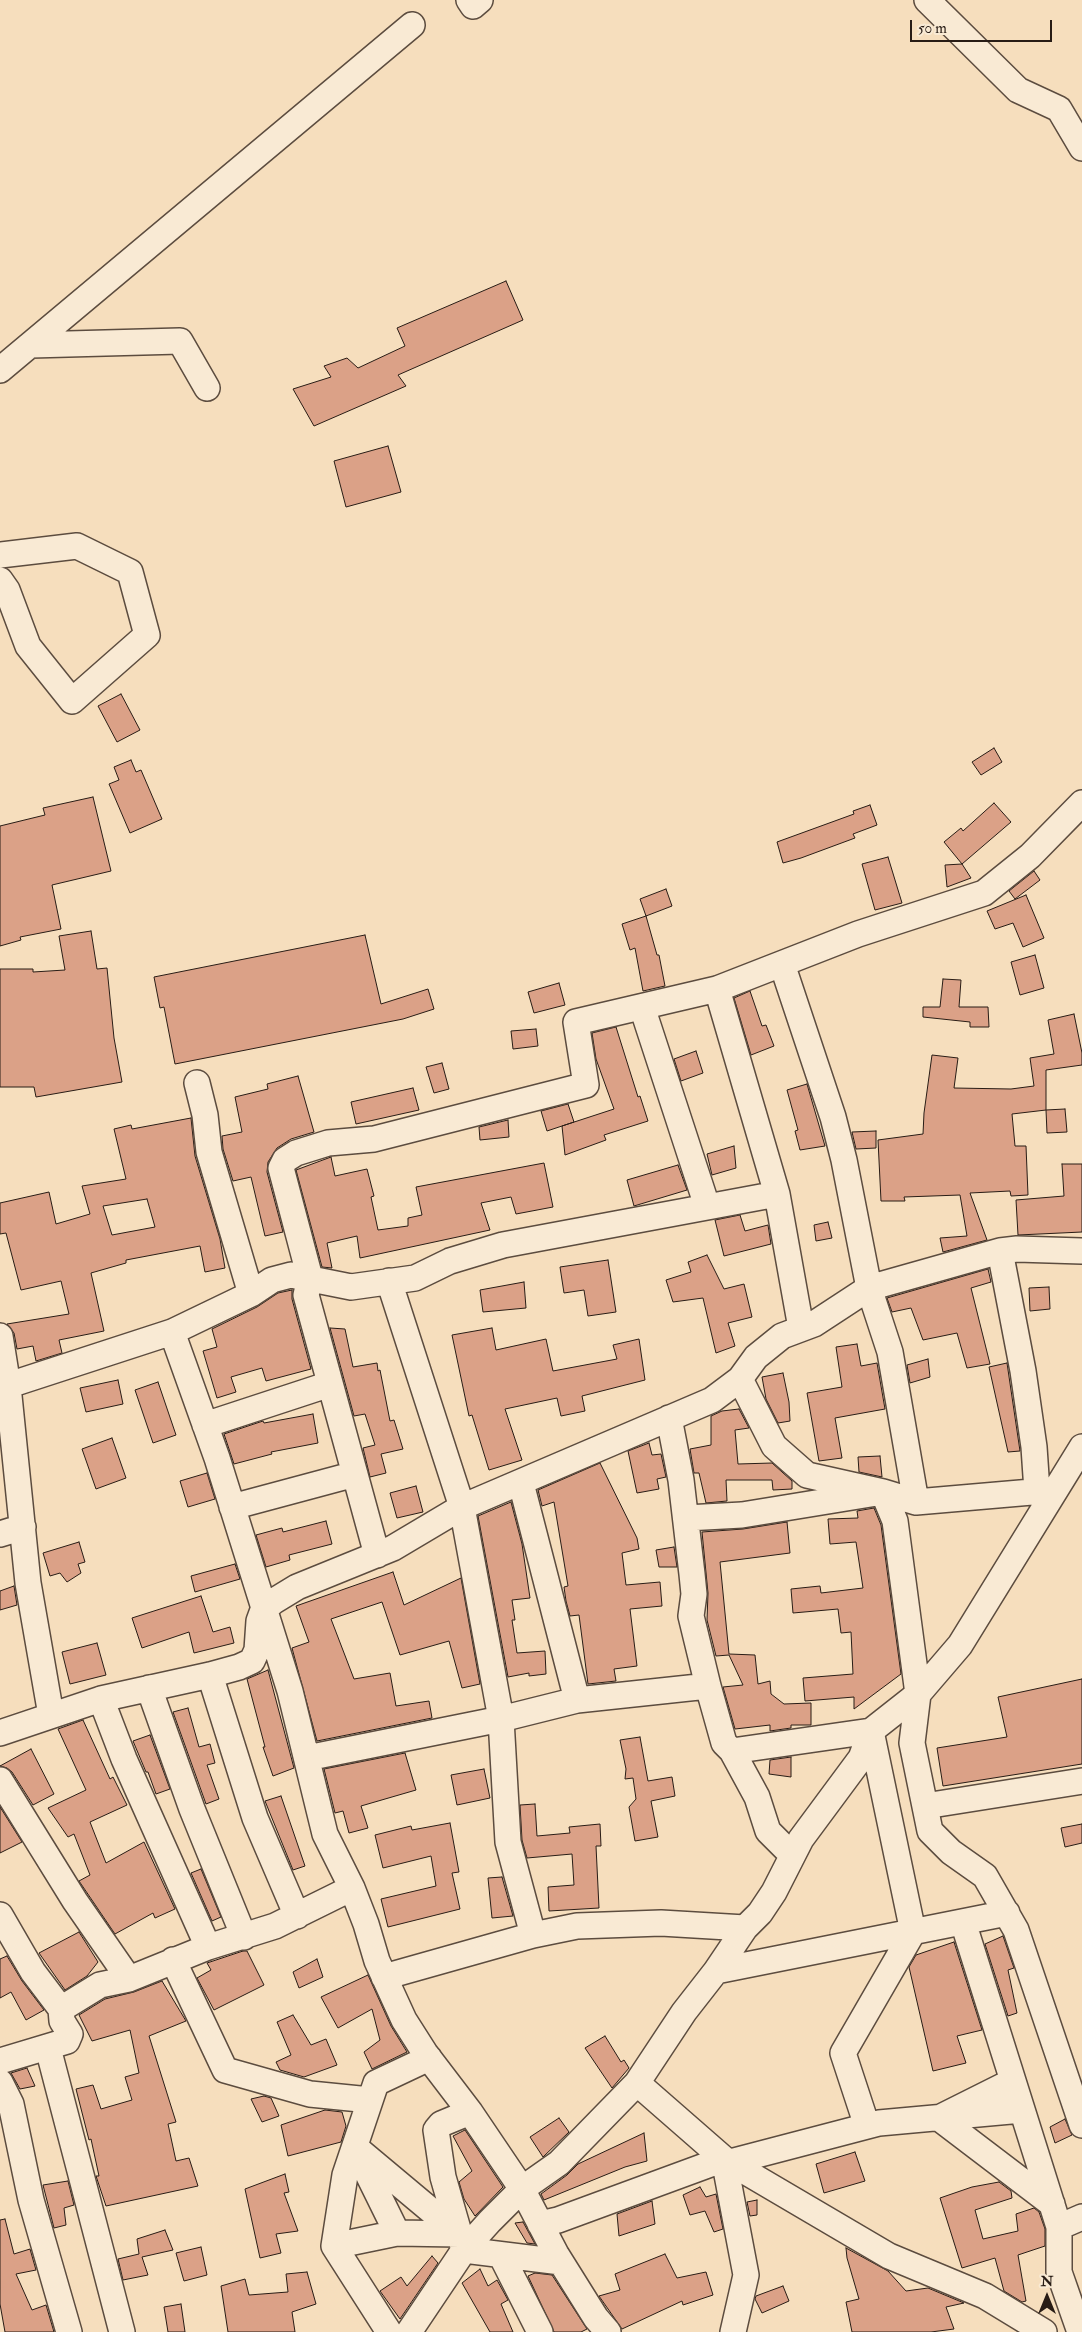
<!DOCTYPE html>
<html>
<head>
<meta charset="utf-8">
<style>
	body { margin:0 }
	#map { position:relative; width:1082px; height:2332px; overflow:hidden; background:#f6debd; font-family:"IM FELL Double Pica",serif }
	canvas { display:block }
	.north { position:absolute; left:1022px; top:2272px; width:50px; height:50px; -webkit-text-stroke:4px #f9ead4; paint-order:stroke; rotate:0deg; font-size:14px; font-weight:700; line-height:20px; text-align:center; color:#281c15 }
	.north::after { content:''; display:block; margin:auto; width:18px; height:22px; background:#281c15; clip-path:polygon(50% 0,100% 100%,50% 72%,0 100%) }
	.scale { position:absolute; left:910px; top:20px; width:142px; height:22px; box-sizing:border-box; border:2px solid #281c15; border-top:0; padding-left:6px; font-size:15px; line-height:18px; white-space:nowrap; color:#281c15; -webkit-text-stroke:4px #f9ead4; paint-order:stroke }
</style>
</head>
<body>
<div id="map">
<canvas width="1082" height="2332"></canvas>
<div class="north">N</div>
<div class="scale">50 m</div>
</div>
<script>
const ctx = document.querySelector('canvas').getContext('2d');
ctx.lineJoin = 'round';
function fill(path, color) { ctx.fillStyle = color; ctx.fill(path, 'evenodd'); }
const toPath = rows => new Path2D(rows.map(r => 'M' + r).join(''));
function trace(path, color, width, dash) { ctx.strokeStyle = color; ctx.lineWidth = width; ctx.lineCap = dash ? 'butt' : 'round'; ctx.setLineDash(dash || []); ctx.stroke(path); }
const building = toPath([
	[506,281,523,320,398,375,406,386,314,426,293,389,331,377,324,366,347,358,358,368,405,346,397,328,506,281],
	[388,446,401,492,346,507,334,461,388,446],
	[121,694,140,730,117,742,98,706,121,694],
	[994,748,1002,762,981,775,972,762,994,748],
	[131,760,136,772,141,770,162,819,130,833,109,784,119,780,114,767,131,760],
	[93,797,111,871,52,885,61,929,20,937,21,940,0,946,0,826,45,815,43,808,93,797],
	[994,803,1011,822,962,864,944,842,961,828,963,831,994,803],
	[870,805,877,825,853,834,855,838,801,858,783,863,777,842,854,814,853,811,870,805],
	[888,857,902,903,875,910,862,864,888,857],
	[962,864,971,878,947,887,945,865,962,864],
	[1034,871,1040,880,1015,899,1009,891,1034,871],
	[666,889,672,906,646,916,640,899,666,889],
	[1026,895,1044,938,1023,947,1013,923,995,929,987,911,1026,895],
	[646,916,657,955,659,955,665,986,643,991,635,948,630,950,622,924,646,916],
	[91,931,97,969,107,968,114,1038,122,1082,36,1097,34,1087,0,1087,0,969,33,969,33,972,65,970,59,936,91,931],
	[365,935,381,1004,428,989,434,1009,403,1019,175,1064,164,1007,160,1008,154,977,365,935],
	[1035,955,1044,988,1020,995,1011,962,1035,955],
	[943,979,961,980,959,1007,988,1007,989,1027,970,1027,970,1022,923,1017,923,1007,940,1007,943,979],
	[559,983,565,1005,534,1013,528,992,559,983],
	[750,991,762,1026,766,1025,774,1046,751,1055,734,998,750,991],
	[1074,1014,1082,1053,1082,1065,1046,1070,1046,1110,1012,1114,1015,1146,1026,1146,1028,1195,1011,1196,1010,1191,970,1193,987,1240,943,1252,940,1238,967,1236,960,1195,904,1197,905,1201,881,1201,878,1140,923,1134,924,1113,932,1055,958,1058,954,1088,1011,1089,1034,1086,1030,1058,1054,1054,1048,1020,1074,1014],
	[616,1027,638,1097,640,1096,648,1121,604,1135,606,1140,565,1155,562,1126,614,1109,596,1059,592,1033,616,1027],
	[536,1029,538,1046,513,1049,511,1031,536,1029],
	[696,1051,703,1073,681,1081,674,1059,696,1051],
	[442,1063,449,1089,434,1093,426,1067,442,1063],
	[298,1076,314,1132,291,1139,277,1148,268,1162,267,1172,283,1232,265,1236,251,1177,233,1181,223,1149,222,1136,242,1132,235,1097,268,1089,267,1084,298,1076],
	[807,1084,825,1146,800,1150,795,1131,798,1130,787,1090,807,1084],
	[413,1088,419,1110,356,1124,351,1102,413,1088],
	[568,1104,574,1122,547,1131,541,1111,568,1104],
	[1065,1109,1067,1132,1047,1133,1046,1110,1065,1109],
	[191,1118,195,1156,220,1239,225,1268,205,1272,200,1246,126,1260,126,1263,91,1273,104,1331,59,1340,62,1353,36,1361,33,1346,17,1349,14,1333,7,1324,69,1314,61,1281,21,1290,6,1233,0,1234,0,1203,49,1192,56,1224,90,1214,82,1186,126,1179,114,1129,131,1125,132,1129,191,1118],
	[147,1199,155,1227,112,1235,103,1206,147,1199],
	[508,1120,509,1137,480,1140,479,1127,508,1120],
	[876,1131,876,1148,856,1149,852,1132,876,1131],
	[734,1146,736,1168,712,1175,707,1154,734,1146],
	[331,1157,335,1176,367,1169,374,1196,371,1197,378,1230,408,1226,408,1218,422,1215,416,1187,544,1163,553,1207,516,1214,511,1197,481,1203,490,1230,360,1258,357,1236,327,1243,332,1268,322,1267,296,1170,331,1157],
	[1062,1164,1082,1164,1082,1232,1018,1235,1016,1200,1064,1196,1062,1164],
	[678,1165,687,1190,634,1206,627,1180,678,1165],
	[740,1215,745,1231,768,1225,771,1244,724,1256,715,1220,740,1215],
	[828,1222,832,1238,816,1241,814,1225,828,1222],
	[707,1255,724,1289,744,1284,752,1317,728,1323,735,1346,716,1353,703,1298,673,1302,666,1280,691,1272,688,1262,707,1255],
	[608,1260,616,1312,588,1316,584,1290,564,1293,560,1267,608,1260],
	[988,1269,991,1282,971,1288,990,1364,967,1368,957,1333,923,1340,911,1308,892,1312,887,1298,988,1269],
	[524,1282,526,1308,483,1312,480,1290,524,1282],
	[1049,1287,1050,1309,1030,1311,1029,1288,1049,1287],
	[292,1290,292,1299,311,1369,266,1381,262,1368,231,1377,236,1392,217,1398,203,1351,217,1347,212,1329,257,1307,278,1293,292,1290],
	[330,1328,345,1329,353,1367,377,1363,378,1371,380,1370,390,1421,394,1420,403,1449,381,1454,386,1473,370,1477,363,1448,375,1445,365,1414,354,1416,330,1328],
	[492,1328,496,1350,546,1339,553,1371,617,1359,613,1345,639,1339,645,1380,582,1396,585,1411,561,1416,557,1398,505,1409,522,1460,489,1470,472,1415,469,1416,452,1335,492,1328],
	[857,1344,861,1366,877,1363,885,1409,835,1418,842,1458,819,1461,807,1393,842,1387,836,1347,857,1344],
	[928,1359,930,1377,910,1383,907,1365,928,1359],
	[1007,1363,1020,1451,1008,1452,989,1367,1007,1363],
	[783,1373,789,1402,790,1421,778,1423,766,1399,762,1377,783,1373],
	[118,1380,123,1404,86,1412,80,1388,118,1380],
	[158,1382,176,1435,153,1443,135,1390,158,1382],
	[739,1409,749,1428,735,1430,738,1464,772,1463,792,1481,792,1489,773,1490,772,1480,726,1480,727,1501,706,1503,699,1473,694,1473,690,1449,711,1445,711,1416,722,1411,739,1409],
	[313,1414,318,1443,271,1452,272,1454,234,1464,224,1434,263,1421,264,1423,313,1414],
	[112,1438,126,1478,96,1489,82,1449,112,1438],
	[649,1443,652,1455,661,1454,666,1477,657,1479,659,1489,637,1493,628,1451,649,1443],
	[880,1456,882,1477,859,1472,858,1457,880,1456],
	[600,1463,637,1538,639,1549,622,1553,626,1585,660,1582,662,1606,630,1609,637,1666,614,1669,616,1681,588,1684,579,1615,570,1616,566,1601,564,1587,568,1586,554,1502,542,1506,538,1490,600,1463],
	[207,1473,215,1499,188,1507,180,1481,207,1473],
	[416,1486,423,1512,397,1518,390,1493,416,1486],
	[511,1502,522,1544,530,1598,512,1600,515,1620,512,1620,517,1653,545,1651,546,1674,529,1676,529,1673,508,1677,478,1516,511,1502],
	[874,1508,881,1525,901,1674,854,1709,854,1697,805,1701,803,1678,853,1674,851,1632,841,1633,838,1609,793,1613,791,1589,820,1586,821,1593,863,1588,856,1542,830,1544,828,1519,858,1518,857,1511,874,1508],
	[326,1521,332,1544,289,1555,290,1560,266,1567,256,1535,282,1528,283,1532,326,1521],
	[787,1522,790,1553,720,1562,729,1654,755,1655,758,1684,770,1681,771,1694,784,1704,811,1703,811,1725,791,1725,791,1728,770,1731,770,1725,735,1729,723,1687,743,1685,729,1655,716,1656,707,1620,708,1593,702,1532,743,1529,787,1522],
	[79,1542,85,1562,78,1564,81,1573,67,1582,60,1573,50,1576,43,1553,79,1542],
	[674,1547,677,1567,659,1567,656,1550,674,1547],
	[235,1564,240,1579,195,1592,191,1576,235,1564],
	[393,1572,404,1605,461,1578,480,1684,462,1688,449,1641,400,1655,382,1602,331,1619,354,1679,390,1673,396,1706,429,1701,432,1718,317,1741,292,1648,309,1642,296,1606,393,1572],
	[14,1586,17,1605,0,1610,0,1591,14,1586],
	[201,1596,213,1632,230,1627,234,1643,194,1653,189,1632,142,1648,132,1618,201,1596],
	[97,1643,106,1675,70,1684,62,1652,97,1643],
	[268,1670,294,1768,273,1776,263,1747,265,1747,247,1679,268,1670],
	[1082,1679,1082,1764,943,1786,937,1748,1007,1737,998,1697,1082,1679],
	[188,1708,199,1747,210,1744,215,1763,207,1765,219,1799,206,1804,173,1712,188,1708],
	[83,1720,110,1779,113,1777,127,1805,90,1822,106,1863,144,1842,175,1909,155,1918,153,1913,115,1934,79,1881,90,1875,74,1834,68,1837,48,1808,86,1790,58,1729,83,1720],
	[150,1735,170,1789,156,1794,148,1772,146,1772,133,1741,150,1735],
	[640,1737,648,1781,672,1777,675,1796,651,1801,658,1837,635,1841,629,1807,636,1799,633,1778,625,1779,626,1769,620,1740,640,1737],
	[31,1749,54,1794,33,1805,12,1772,7,1768,0,1766,31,1749],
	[405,1753,416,1790,361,1806,368,1828,349,1833,343,1811,335,1813,324,1769,405,1753],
	[791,1757,791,1777,769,1774,770,1760,791,1757],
	[484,1769,490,1798,457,1805,451,1775,484,1769],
	[281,1796,305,1866,293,1870,265,1801,281,1796],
	[535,1804,537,1836,570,1833,569,1827,600,1824,601,1846,596,1846,599,1908,549,1911,548,1887,574,1885,572,1854,527,1858,522,1840,520,1805,535,1804],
	[0,1807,22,1842,0,1853,0,1807],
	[450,1823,459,1872,452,1873,460,1909,388,1927,381,1899,436,1886,431,1856,383,1868,375,1835,411,1826,412,1830,450,1823],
	[1082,1824,1082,1843,1065,1847,1061,1828,1082,1824],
	[201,1869,221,1917,212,1921,191,1873,201,1869],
	[502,1877,513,1916,492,1918,488,1878,502,1877],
	[79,1932,98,1962,87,1976,65,1990,39,1953,79,1932],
	[1003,1936,1014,1968,1008,1970,1017,2013,1008,2016,985,1944,1003,1936],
	[954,1942,982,2030,957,2036,966,2063,933,2071,909,1967,916,1955,954,1942],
	[243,1951,247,1951,264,1985,214,2010,197,1978,211,1970,207,1963,243,1951],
	[7,1956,22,1981,44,2010,26,2020,11,1992,0,1998,0,1959,7,1956],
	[317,1959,323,1977,299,1988,293,1972,317,1959],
	[368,1975,391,2026,407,2052,372,2069,364,2052,380,2040,372,2009,338,2028,321,1997,368,1975],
	[162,1981,186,2021,149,2036,176,2122,168,2124,176,2161,189,2158,198,2186,106,2206,96,2176,99,2176,91,2139,89,2140,76,2089,93,2085,101,2109,132,2100,125,2077,139,2073,130,2030,92,2041,79,2015,105,1999,134,1992,162,1981],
	[293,2015,311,2045,326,2039,337,2065,304,2077,280,2070,276,2062,291,2055,277,2022,293,2015],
	[605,2036,621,2062,624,2060,629,2068,612,2088,585,2048,605,2036],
	[27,2068,35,2086,20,2089,11,2073,27,2068],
	[264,2096,271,2098,279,2116,262,2122,251,2099,264,2096],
	[325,2110,342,2112,346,2126,341,2142,288,2156,281,2125,325,2110],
	[559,2118,569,2132,543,2157,530,2137,559,2118],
	[1065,2119,1072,2135,1055,2143,1050,2127,1065,2119],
	[465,2130,503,2187,475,2216,464,2199,459,2182,472,2171,453,2136,465,2130],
	[644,2133,647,2161,625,2167,544,2200,541,2194,567,2175,578,2164,644,2133],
	[855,2152,865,2181,824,2193,816,2164,855,2152],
	[285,2174,289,2192,284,2193,298,2231,276,2234,281,2253,260,2258,245,2189,285,2174],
	[68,2181,74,2205,64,2208,66,2225,54,2228,43,2185,68,2181],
	[999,2182,1011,2191,1012,2198,975,2210,983,2239,1018,2231,1016,2214,1034,2208,1039,2212,1045,2229,1045,2246,1018,2255,1026,2301,1022,2302,1004,2291,995,2258,962,2268,940,2198,972,2187,999,2182],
	[700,2187,706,2197,716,2194,723,2229,714,2232,705,2211,690,2215,683,2195,700,2187],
	[757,2200,757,2215,750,2216,747,2202,757,2200],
	[652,2201,655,2224,619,2236,617,2214,652,2201],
	[5,2219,14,2254,30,2249,36,2270,16,2274,32,2310,46,2305,54,2332,5,2332,0,2304,0,2220,5,2219],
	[523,2222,535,2244,527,2243,515,2223,523,2222],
	[165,2230,173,2250,142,2257,148,2275,123,2280,118,2259,139,2254,137,2239,165,2230],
	[201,2247,207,2275,184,2281,176,2253,201,2247],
	[846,2248,888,2271,906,2291,928,2288,964,2303,946,2307,954,2329,931,2332,852,2332,846,2302,859,2299,847,2258,846,2248],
	[665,2254,677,2278,706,2272,713,2295,683,2305,682,2301,622,2329,599,2296,620,2290,615,2274,665,2254],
	[432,2256,438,2263,400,2319,380,2291,401,2277,407,2286,432,2256],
	[480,2269,488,2286,497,2280,508,2300,501,2304,513,2332,490,2332,462,2283,480,2269],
	[307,2272,316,2304,292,2312,295,2332,228,2332,221,2286,245,2279,249,2295,288,2292,286,2274,307,2272],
	[535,2273,552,2275,587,2329,581,2332,554,2332,528,2276,535,2273],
	[783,2286,789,2301,762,2313,755,2299,756,2296,783,2286],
	[181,2304,185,2332,168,2332,164,2307,181,2304]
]);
fill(building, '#dba187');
trace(building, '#281c15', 1);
const minor = toPath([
	[469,0,473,6,480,0],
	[927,0,1018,90,1059,109,1082,148],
	[31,345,180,341,207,388],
	[0,370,412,25],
	[0,555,77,546,130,572,147,635,72,701,28,646,7,590,0,580],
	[782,964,833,1117,844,1160,869,1288,890,1352,916,1502],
	[717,989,777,1194,801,1328],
	[642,1007,707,1206],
	[197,1083,205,1115,209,1152,251,1294],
	[1000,1251,1023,1371,1034,1447,1037,1491],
	[389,1281,462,1507,501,1719,508,1842,533,1935],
	[172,1332,217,1458,290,1691,325,1834,352,1888,366,1924,377,1961,404,2020,425,2053,470,2112,522,2189,556,2254,596,2318,608,2332],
	[0,1336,8,1386,28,1583,51,1715],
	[740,1379,774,1446,807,1475,883,1492,895,1521,918,1694,912,1743,930,1831,951,1852,985,1876,1016,1930,1082,2125],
	[0,1388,172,1332,251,1294,272,1280,291,1275,351,1287,415,1278,450,1261,503,1245,777,1194],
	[669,1418,681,1480,692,1574,694,1594,691,1616,708,1686,724,1743,732,1751,757,1797,768,1831,792,1855],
	[205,1425,330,1384],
	[521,1483,577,1700],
	[232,1507,355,1474],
	[686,1518,742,1515,883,1492,916,1502,1055,1490],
	[0,1534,23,1527],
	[377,1555,306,1295,310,1278,281,1168,285,1160,296,1153,328,1143,374,1139,586,1085,576,1022,717,989,858,934,984,893,1030,856,1082,803],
	[210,1675,255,1818,297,1916],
	[149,1688,192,1809,244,1937],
	[101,1699,124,1759,208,1947],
	[0,1733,101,1699,210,1675,239,1667,252,1661,257,1650,259,1621,263,1610,274,1601,297,1587,393,1548,462,1507,712,1400,740,1379,756,1357,782,1336,814,1324,869,1288,1000,1251,1017,1249,1082,1251],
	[732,1751,871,1731,913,1932,843,2053,867,2126],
	[307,1758,501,1719,577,1700,708,1686],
	[0,1780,75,1901,129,1979],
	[925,1806,1082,1781],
	[0,1915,33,1972,61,2009],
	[963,1922,1059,2227],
	[173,1960,225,2070,310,2094,370,2100],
	[716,1971,1007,1913],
	[384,1977,533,1935,577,1926,661,1923,745,1928],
	[48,2048,122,2332],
	[0,2061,67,2041,70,2034,62,2021,61,2009,100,1985,129,1979,208,1947,275,1926,352,1888],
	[1013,2081,939,2118,1052,2204],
	[0,2082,11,2104,31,2200,69,2332],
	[637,2083,724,2159,889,2256,985,2296,1044,2332],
	[470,2112,441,2124,436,2130,443,2177,464,2250,561,2262],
	[359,2156,397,2233],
	[730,2162,879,2123,1022,2110],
	[540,2224,558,2220,724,2159,746,2275,733,2332],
	[334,2246,397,2233,459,2234,355,2147],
	[501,2255,540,2332],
	[389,2332,334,2246,345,2175,376,2083,429,2058],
	[409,2332,464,2250,490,2221,522,2189,559,2163,637,2083,684,2012,716,1971,745,1928,760,1913,774,1892,801,1839,861,1758,871,1731,918,1694,960,1645,1082,1447],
	[1080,2332,1059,2272,1059,2227,1082,2217]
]);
trace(minor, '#5c4c3f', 28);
trace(minor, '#f9ead4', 25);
</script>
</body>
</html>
